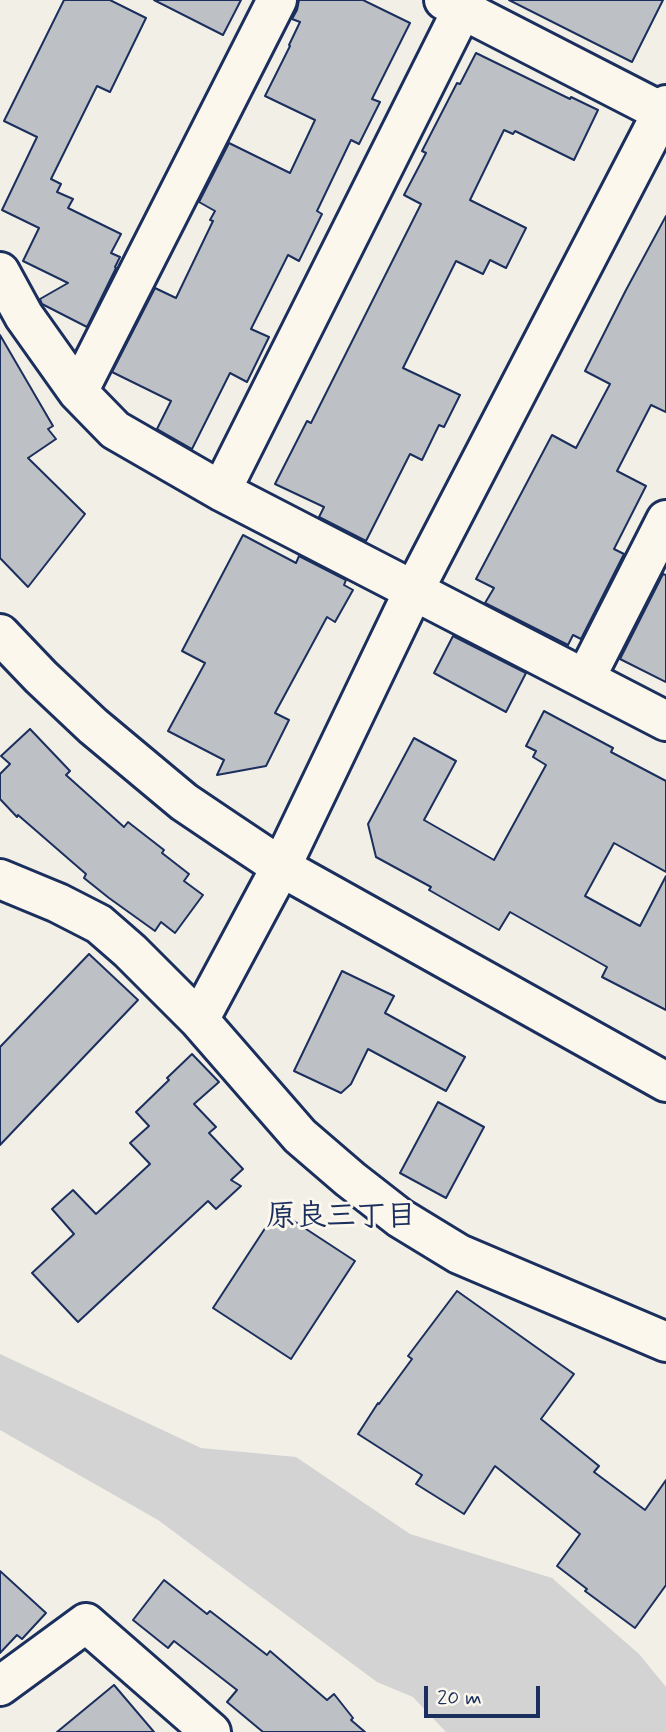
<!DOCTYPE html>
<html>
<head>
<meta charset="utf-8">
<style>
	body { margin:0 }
	#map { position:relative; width:666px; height:1732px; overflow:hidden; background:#f2efe6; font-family:Mynerve,sans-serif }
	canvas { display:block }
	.scale { position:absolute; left:424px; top:1686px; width:116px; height:32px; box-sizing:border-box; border:4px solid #1b2f5e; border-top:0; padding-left:9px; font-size:21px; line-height:24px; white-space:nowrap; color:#1b2f5e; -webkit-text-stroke:5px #fbf7ec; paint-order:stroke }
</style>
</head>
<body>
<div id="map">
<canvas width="666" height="1732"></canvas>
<div class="scale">20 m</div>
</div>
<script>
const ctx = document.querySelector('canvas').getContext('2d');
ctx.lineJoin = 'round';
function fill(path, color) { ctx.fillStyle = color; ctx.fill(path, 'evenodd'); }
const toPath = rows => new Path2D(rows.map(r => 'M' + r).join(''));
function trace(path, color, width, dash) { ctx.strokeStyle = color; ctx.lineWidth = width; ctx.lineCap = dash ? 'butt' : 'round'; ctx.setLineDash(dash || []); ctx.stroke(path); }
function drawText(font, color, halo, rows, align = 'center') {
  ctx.font = font + ' Mynerve,"Klee One",sans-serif'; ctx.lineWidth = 6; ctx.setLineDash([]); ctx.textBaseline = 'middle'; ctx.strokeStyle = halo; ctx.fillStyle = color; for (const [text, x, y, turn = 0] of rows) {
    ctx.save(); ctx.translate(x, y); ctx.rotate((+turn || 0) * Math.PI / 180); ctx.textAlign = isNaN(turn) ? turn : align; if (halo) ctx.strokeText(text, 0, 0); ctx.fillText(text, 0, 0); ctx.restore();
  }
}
fill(toPath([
	[0,1354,201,1448,296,1457,410,1534,552,1578,639,1654,666,1687,666,1732,446,1732,413,1697,377,1682,158,1520,0,1430]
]), '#d2d3d2');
const building = toPath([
	[64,0,110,0,146,18,110,92,97,86,51,179,61,184,57,192,73,199,68,208,121,234,111,253,120,257,115,267,116,268,87,327,42,304,40,299,68,283,23,261,39,228,2,210,37,137,4,121,64,0],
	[154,0,241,0,223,35,154,0],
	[299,0,363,0,410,23,372,99,380,102,359,144,351,140,317,211,322,214,299,261,288,255,251,329,269,337,247,382,230,373,192,449,157,429,171,401,112,372,155,288,176,298,213,221,210,220,215,211,199,202,229,143,290,173,315,120,265,96,290,46,289,45,300,22,292,19,297,10,299,0],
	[509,0,663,0,632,62,509,0],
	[476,53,570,99,571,97,598,110,574,160,515,131,513,134,504,130,470,200,526,228,506,268,490,260,483,274,456,261,403,368,460,395,444,427,439,425,422,460,410,454,366,541,319,517,324,507,275,484,307,421,311,423,421,204,404,195,426,153,422,151,457,83,460,84,476,53],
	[666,216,666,412,651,405,617,471,646,486,614,549,624,554,581,639,573,635,568,645,485,603,494,588,476,579,552,435,576,448,610,384,585,371,626,290,666,216],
	[0,335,53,426,48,429,56,439,28,458,85,514,28,587,0,558,0,335],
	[243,535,296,563,299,556,346,580,344,585,353,590,335,622,327,617,275,713,289,720,266,766,217,775,224,760,168,731,205,663,182,651,243,535],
	[663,574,666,575,666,682,620,659,663,574],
	[453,636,526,673,506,712,434,673,453,636],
	[544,711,613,748,611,752,666,781,666,872,614,843,585,896,640,926,666,876,666,1010,602,977,607,967,510,912,499,930,429,890,431,887,376,857,368,824,414,738,456,761,424,820,494,860,546,765,533,757,536,751,526,746,544,711],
	[30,729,70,771,66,775,124,827,128,822,164,850,162,853,189,874,184,881,203,895,175,933,161,922,155,931,109,898,84,878,86,874,18,815,17,817,0,799,0,774,10,764,1,756,30,729],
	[89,954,138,1000,0,1145,0,1047,89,954],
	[342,971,394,996,385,1013,465,1057,446,1091,368,1049,351,1084,341,1093,294,1071,342,971],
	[192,1054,219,1082,194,1104,216,1127,209,1133,243,1169,231,1180,241,1186,216,1209,208,1201,78,1322,32,1273,74,1234,52,1209,73,1190,96,1214,150,1164,130,1143,149,1126,136,1112,169,1080,167,1078,192,1054],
	[438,1102,484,1127,446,1198,400,1173,438,1102],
	[277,1210,355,1261,291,1359,213,1308,277,1210],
	[457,1291,574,1374,541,1419,599,1466,594,1472,645,1510,666,1480,666,1585,635,1628,585,1591,587,1589,557,1566,580,1534,495,1466,464,1514,416,1484,422,1475,358,1434,378,1403,379,1404,412,1359,408,1356,457,1291],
	[0,1571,46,1613,22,1639,17,1635,0,1653,0,1571],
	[164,1580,207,1614,210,1611,267,1655,270,1651,327,1700,334,1694,353,1718,351,1720,365,1732,263,1732,227,1702,237,1690,174,1641,168,1648,133,1620,164,1580],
	[114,1685,154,1732,57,1732,114,1685]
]);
fill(building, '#bdc0c4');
trace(building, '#1b2f5e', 2);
const minor = toPath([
	[444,0,666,114],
	[0,272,24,316,78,392,115,430,221,491,666,721],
	[78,392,277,0],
	[221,491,467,0],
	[585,679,666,520],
	[0,879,58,903,99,924,130,951,199,1020,300,1136,350,1179,400,1218,459,1254,666,1342],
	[199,1020,281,867],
	[0,1686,86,1623,211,1732]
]);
const tertiary = toPath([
	[0,634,41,677,93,726,184,802,227,831,281,867,666,1082],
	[281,867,414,590,666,105]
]);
trace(minor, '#1b2f5e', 44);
trace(tertiary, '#1b2f5e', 44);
trace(minor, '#fbf7ec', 38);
trace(tertiary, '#fbf7ec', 38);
drawText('bold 30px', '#1b2f5e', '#fbf7ec', [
	["原良三丁目",341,1219]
]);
</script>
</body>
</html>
